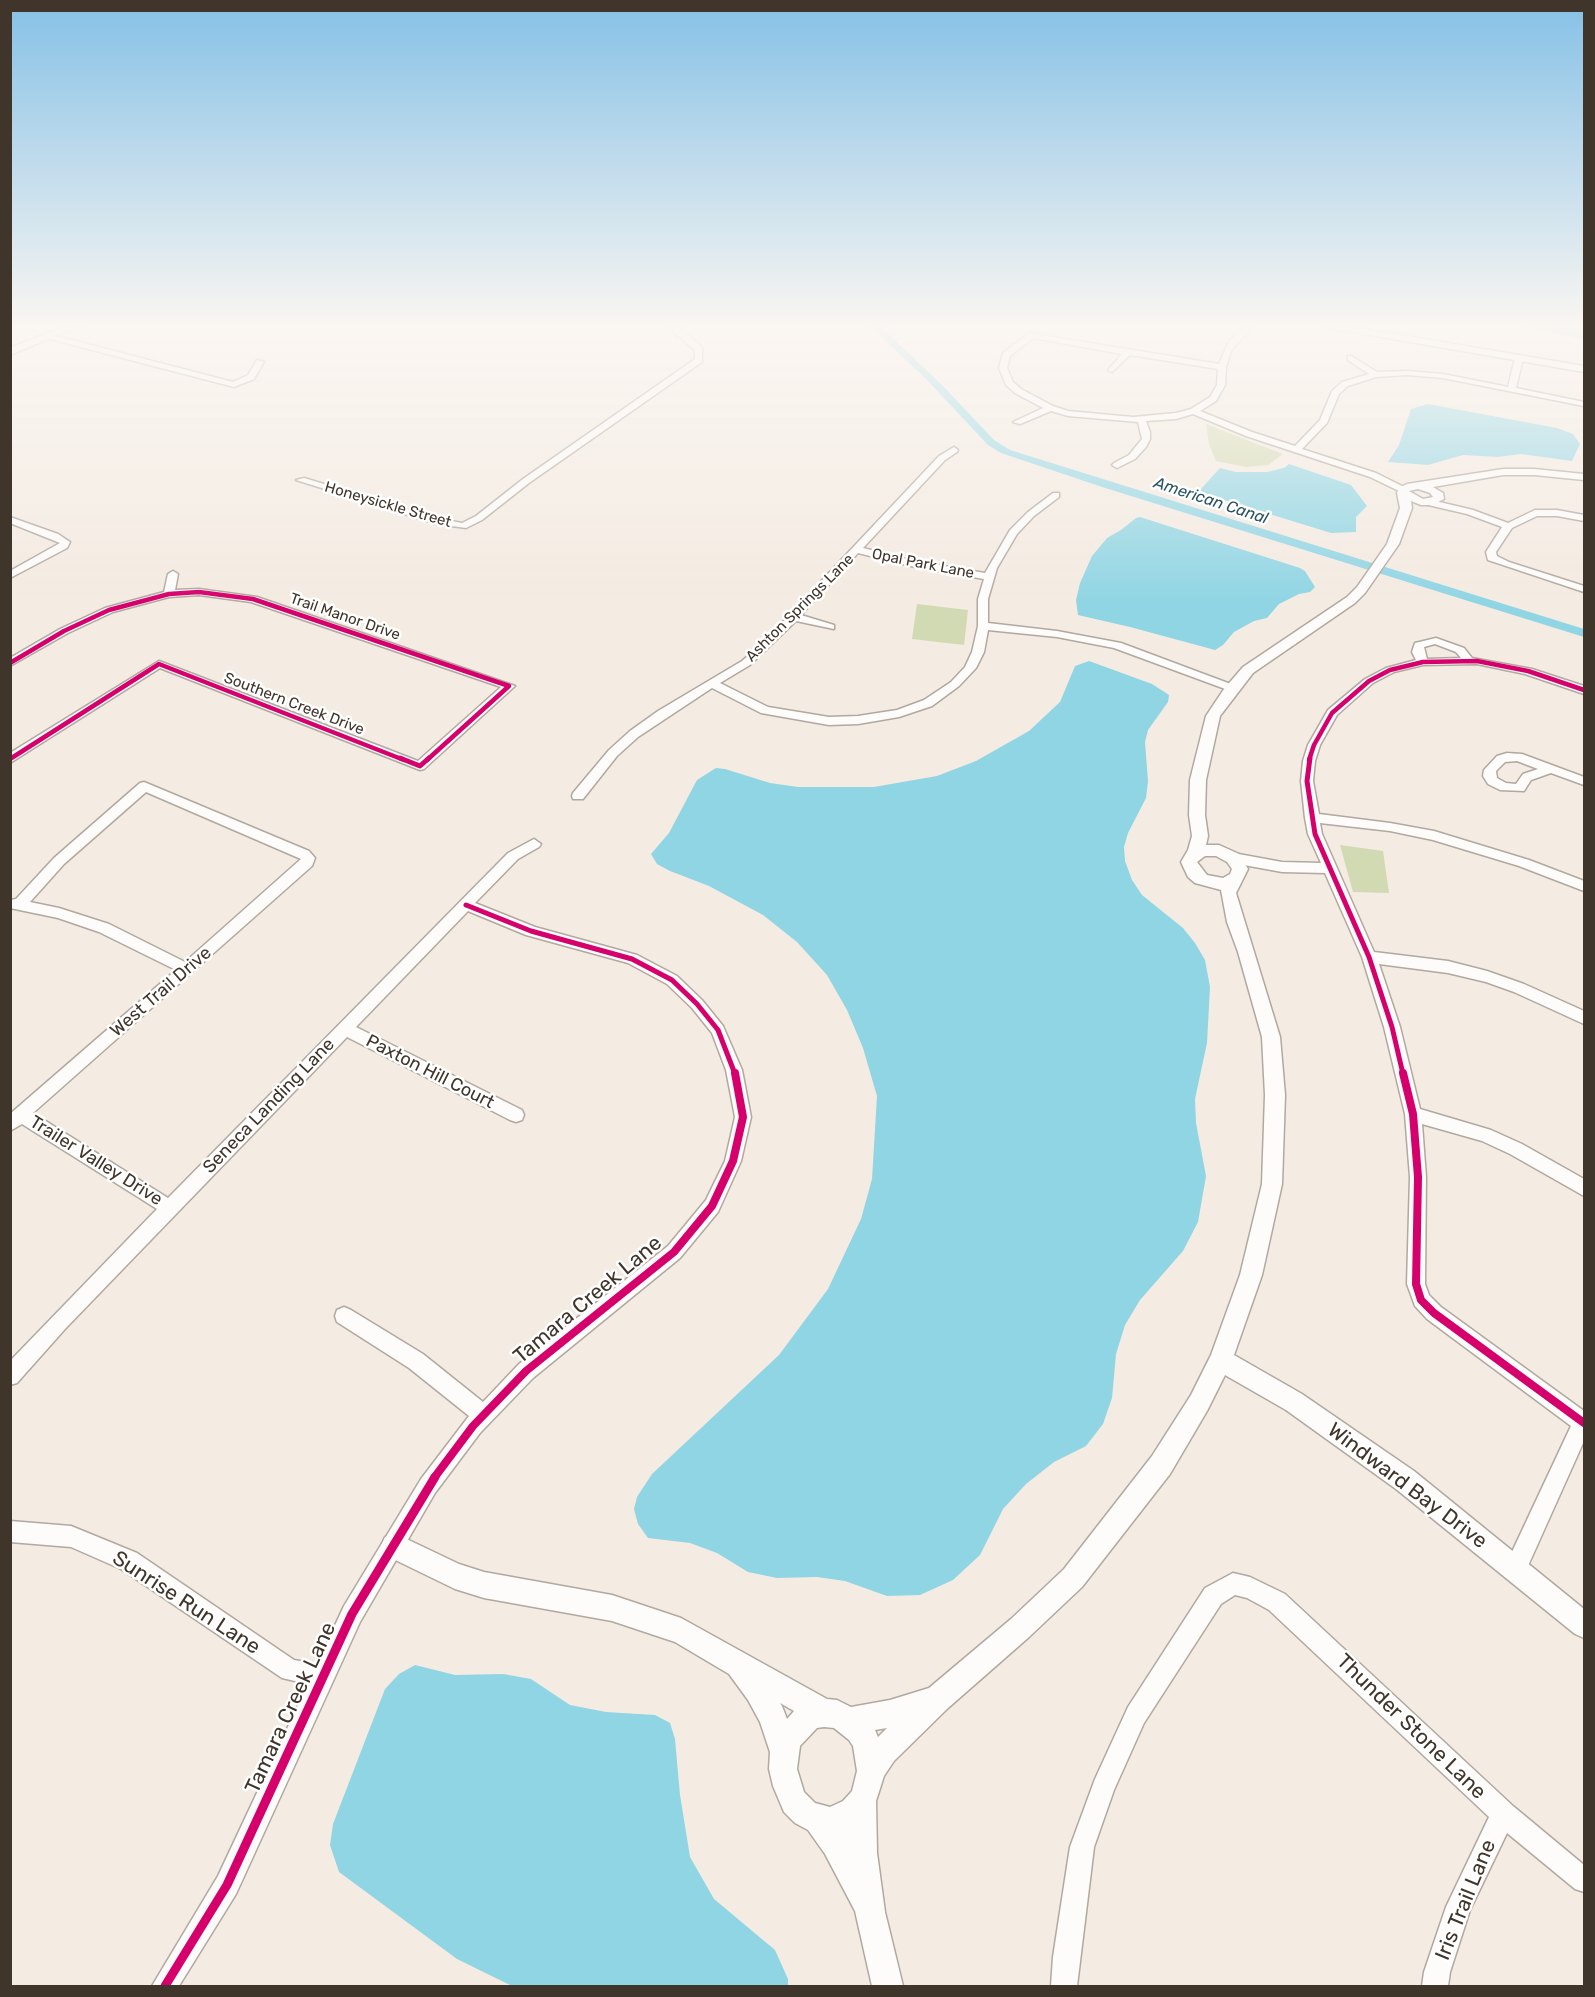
<!DOCTYPE html>
<html>
<head>
<meta charset="utf-8">
<style>
	body { margin:0 }
	#map { position:relative; width:1595px; height:1997px; overflow:hidden; background:#f4ebe2; font-family:Rubik,sans-serif }
	canvas { display:block }
	.frame { position:absolute; inset:0; border:12px solid #3f352a; pointer-events:none }
</style>
</head>
<body>
<div id="map">
<canvas width="1595" height="1997"></canvas>
<div class="frame"></div>
</div>
<script>
const ctx = document.querySelector('canvas').getContext('2d');
ctx.lineJoin = 'round';
function fill(path, color) { ctx.fillStyle = color; ctx.fill(path, 'evenodd'); }
const toPath = rows => new Path2D(rows.map(r => 'M' + r).join(''));
function trace(path, color, width, dash) { ctx.strokeStyle = color; ctx.lineWidth = width; ctx.lineCap = dash ? 'butt' : 'round'; ctx.setLineDash(dash || []); ctx.stroke(path); }
function drawText(font, color, halo, rows, align = 'center') {
  ctx.font = font + ' Rubik,sans-serif'; ctx.lineWidth = 5; ctx.setLineDash([]); ctx.textBaseline = 'middle'; ctx.strokeStyle = halo; ctx.fillStyle = color; for (const [text, x, y, turn = 0] of rows) {
    ctx.save(); ctx.translate(x, y); ctx.rotate((+turn || 0) * Math.PI / 180); ctx.textAlign = isNaN(turn) ? turn : align; if (halo) ctx.strokeText(text, 0, 0); ctx.fillText(text, 0, 0); ctx.restore();
  }
}
fill(toPath([
	[1206,424,1234,435,1283,454,1268,465,1246,467,1216,461,1209,444],
	[917,604,968,610,964,645,912,639],
	[1340,845,1383,851,1389,893,1353,892]
]), '#d2dab3');
fill(toPath([
	[868,324,878,324,943,386,994,440,1010,450,1584,629,1584,637,1102,487,1001,453,988,445,926,379],
	[1509,324,1584,324,1584,339],
	[1428,404,1557,428,1573,434,1580,444,1572,461,1521,454,1498,457,1463,455,1428,465,1388,462,1399,445,1411,409],
	[1289,464,1351,485,1367,506,1356,517,1356,532,1331,533,1198,492,1220,468,1236,472,1267,472,1284,468],
	[1140,517,1300,568,1305,571,1315,587,1310,592,1299,594,1279,604,1267,618,1254,621,1234,632,1223,645,1215,650,1130,627,1078,615,1076,600,1080,583,1092,556,1107,538,1121,530,1136,518],
	[1089,661,1152,684,1169,695,1168,702,1148,730,1145,742,1148,781,1146,798,1128,833,1124,847,1125,861,1132,880,1142,895,1183,928,1195,943,1205,960,1210,987,1207,1043,1195,1099,1196,1123,1206,1176,1198,1222,1183,1251,1140,1300,1125,1325,1116,1354,1112,1398,1103,1424,1086,1446,1054,1462,1026,1484,1003,1509,980,1555,953,1580,920,1595,887,1596,845,1581,817,1577,777,1578,748,1572,717,1553,690,1543,648,1538,638,1524,634,1509,637,1497,652,1474,779,1355,828,1289,861,1219,872,1179,877,1096,863,1048,847,1010,827,975,797,942,763,915,709,886,670,871,657,864,651,854,669,833,697,780,716,768,725,769,770,783,798,787,874,787,937,776,976,761,1029,731,1060,702,1075,666],
	[415,1665,455,1675,503,1674,531,1679,570,1705,606,1712,655,1715,670,1723,675,1739,680,1795,690,1857,714,1899,775,1950,788,1979,788,1986,512,1986,457,1959,339,1872,330,1845,333,1824,385,1689,399,1674]
]), '#90d5e4');
const minor = toPath([
	[671,324,677,324,679,328,702,347,702,362,529,483,482,520,466,528,437,524,296,480,304,478,441,519,462,523,476,516,523,479,695,359,695,350,672,331,671,324],
	[1247,324,1255,324,1231,351,1226,367,1225,385,1216,401,1200,411,1252,432,1295,446,1320,420,1332,391,1342,382,1369,374,1348,360,1348,356,1351,356,1377,372,1407,371,1443,374,1508,387,1515,358,1519,356,1523,358,1516,388,1584,402,1584,406,1443,378,1407,375,1376,377,1348,386,1339,394,1327,423,1302,449,1376,473,1406,488,1408,490,1403,493,1370,477,1246,436,1193,414,1176,419,1146,421,1150,432,1150,439,1146,447,1135,459,1117,468,1112,465,1114,463,1129,455,1142,439,1138,422,1068,416,1051,411,1020,424,1013,422,1043,408,1015,393,1006,385,999,368,1003,353,1029,333,1219,364,1229,341,1247,324],
	[1033,338,1122,354,1108,370,1112,372,1130,355,1218,369,1217,385,1210,397,1191,409,1176,413,1133,417,1068,411,1053,406,1021,389,1013,382,1007,368,1010,356,1033,338],
	[49,334,233,382,248,375,257,360,264,362,254,379,234,387,46,338,46,334,49,334],
	[954,447,958,450,957,452,945,460,863,548,915,561,985,573,1010,530,1028,512,1053,493,1059,493,1059,497,1034,516,1017,534,997,568,988,599,988,623,1057,631,1121,643,1236,686,1236,690,1228,690,1114,648,1057,637,988,630,984,652,976,668,959,686,932,706,899,717,858,724,829,725,761,713,712,688,638,737,617,756,583,799,573,799,572,796,573,793,609,750,630,731,658,711,742,661,762,644,939,456,954,447],
	[858,553,915,567,984,579,978,599,978,626,972,652,965,667,951,682,924,700,897,710,858,716,829,717,768,707,720,683,750,665,796,621,834,629,834,625,801,615,858,553],
	[1427,499,1473,510,1508,523,1535,510,1557,510,1584,515,1584,521,1557,516,1537,516,1512,528,1496,552,1497,556,1509,562,1584,586,1584,592,1488,560,1486,552,1502,527,1467,514,1424,504,1422,502,1427,499],
	[10,517,58,534,70,542,67,548,10,578,10,571,60,543,10,523,10,517],
	[173,571,178,574,175,590,199,589,257,597,515,686,424,769,420,770,160,668,10,763,10,753,159,661,418,761,501,687,251,602,199,595,169,597,113,612,68,633,10,666,10,658,60,629,105,608,164,592,168,574,173,571],
	[1436,638,1464,648,1472,658,1532,669,1584,686,1584,694,1525,674,1477,664,1423,665,1394,672,1373,683,1337,715,1320,745,1315,761,1313,781,1319,814,1390,823,1434,831,1529,860,1584,881,1584,891,1519,866,1433,840,1390,831,1320,823,1322,834,1374,952,1448,961,1487,971,1524,984,1584,1011,1584,1024,1514,992,1486,982,1448,973,1379,964,1400,1027,1420,1109,1491,1130,1522,1144,1584,1179,1584,1196,1510,1154,1482,1141,1422,1124,1426,1177,1425,1284,1429,1295,1441,1307,1584,1411,1584,1441,1523,1577,1515,1580,1507,1577,1504,1569,1571,1426,1427,1319,1415,1306,1407,1284,1410,1177,1405,1114,1384,1027,1362,957,1325,873,1282,872,1233,863,1226,858,1233,853,1282,862,1321,863,1308,834,1305,818,1301,781,1303,761,1308,745,1328,710,1365,679,1386,668,1416,660,1412,652,1415,643,1436,638],
	[1435,644,1456,652,1461,658,1427,659,1424,647,1435,644],
	[1507,753,1522,754,1584,777,1584,785,1551,773,1531,780,1524,791,1500,790,1488,784,1483,776,1484,770,1497,756,1507,753],
	[1517,761,1538,769,1523,774,1516,784,1506,783,1497,778,1496,771,1505,762,1517,761],
	[144,782,309,851,315,858,312,866,33,1113,168,1198,508,853,534,839,541,844,539,847,518,859,475,903,535,927,637,955,677,976,702,1000,723,1026,742,1070,751,1117,741,1161,718,1212,680,1258,533,1378,480,1433,435,1493,360,1622,236,1894,179,1986,152,1986,218,1876,308,1684,282,1678,121,1569,71,1547,10,1542,10,1521,71,1526,137,1553,294,1660,317,1664,344,1606,421,1479,469,1416,409,1368,337,1322,335,1316,337,1310,344,1307,351,1310,423,1354,483,1402,519,1364,668,1246,706,1200,725,1161,735,1117,726,1070,712,1033,692,1008,667,984,628,963,526,935,468,911,356,1027,522,1110,524,1115,522,1120,516,1122,510,1120,347,1037,65,1329,17,1383,10,1385,10,1361,157,1209,22,1124,10,1131,10,1114,176,970,99,932,58,918,10,908,10,900,16,899,54,858,140,783,144,782],
	[146,792,301,859,185,962,109,924,59,908,30,902,64,864,146,792],
	[1233,1573,1250,1577,1285,1594,1513,1806,1584,1865,1584,1892,1575,1889,1507,1833,1470,1910,1450,1972,1448,1986,1422,1986,1424,1972,1446,1907,1489,1817,1269,1610,1247,1598,1235,1595,1221,1604,1144,1723,1114,1790,1094,1847,1077,1986,1051,1986,1053,1957,1070,1847,1095,1779,1128,1707,1205,1588,1233,1573]
]);
const tertiary = toPath([
	[1319,324,1336,324,1584,366,1584,372,1323,327,1319,324],
	[1503,469,1534,469,1584,474,1584,480,1534,475,1503,475,1433,487,1443,493,1444,499,1432,505,1421,505,1411,501,1412,508,1399,544,1365,593,1355,603,1253,673,1220,716,1206,780,1205,815,1208,836,1206,845,1219,845,1239,854,1248,869,1236,893,1280,1037,1285,1095,1282,1184,1262,1275,1234,1355,1302,1394,1414,1471,1584,1609,1584,1638,1575,1634,1396,1489,1286,1410,1225,1375,1207,1411,1170,1474,1082,1587,1029,1637,948,1708,894,1761,884,1776,876,1801,877,1853,885,1912,903,1986,872,1986,855,1911,825,1854,808,1830,795,1823,784,1812,773,1786,769,1769,770,1752,760,1722,748,1700,729,1674,675,1642,612,1621,484,1598,455,1589,385,1555,381,1546,385,1537,394,1533,459,1564,484,1572,612,1595,681,1618,827,1699,837,1700,851,1707,890,1700,929,1688,1011,1619,1064,1569,1152,1456,1191,1395,1211,1355,1240,1275,1262,1184,1265,1095,1262,1037,1238,952,1227,922,1221,890,1195,883,1188,877,1181,862,1188,850,1192,836,1189,815,1190,780,1206,716,1224,689,1243,667,1347,597,1357,587,1387,544,1400,508,1397,493,1399,488,1407,484,1503,469],
	[1418,489,1430,493,1433,497,1423,499,1409,491,1418,489],
	[1205,856,1216,856,1227,862,1232,869,1230,874,1223,878,1207,875,1197,862,1205,856],
	[780,1703,794,1711,787,1719,782,1706,780,1703],
	[824,1727,834,1728,849,1740,853,1746,857,1771,852,1791,843,1801,830,1807,815,1803,804,1792,797,1769,800,1746,817,1728,824,1727],
	[887,1728,878,1737,875,1730,887,1728]
]);
const secondary = toPath([
	[71,324,84,324,10,355,10,348,71,324]
]);
trace(minor, '#b1a8a0', 3);
trace(tertiary, '#b1a8a0', 3);
trace(secondary, '#b1a8a0', 3);
fill(minor, '#fdfcfb');
fill(tertiary, '#fdfcfb');
fill(secondary, '#fdfcfb');
trace(toPath([
	[10,663,64,631,109,610,169,594,199,592,253,599,509,686,427,760],
	[10,759,159,664,404,760],
	[1309,760,1314,745,1332,713,1369,681,1390,670,1423,662,1477,661,1528,671,1584,690]
]), '#d6006c', 4.5);
trace(toPath([
	[400,758,420,766,429,758],
	[1310,758,1307,781,1315,834,1369,957,1392,1027,1403,1074],
	[466,905,531,931,632,959,672,980,697,1004,718,1030,735,1074]
]), '#d6006c', 5);
trace(toPath([
	[1403,1073,1413,1114,1418,1177,1416,1284,1421,1300,1434,1313,1584,1423],
	[434,1478,473,1426,526,1371,674,1252,712,1206,733,1161,743,1117,735,1073]
]), '#d6006c', 8);
trace(toPath([
	[165,1986,227,1885,352,1614,435,1477]
]), '#d6006c', 9);
const sky = ctx.createLinearGradient(0, 0, 0, 603);
sky.addColorStop(0, '#85c1e6');
sky.addColorStop(0.54, '#faf6f2');
sky.addColorStop(1, '#faf6f200');
ctx.fillStyle = sky;
ctx.fillRect(0, 0, 1595, 603);
drawText('15px', '#3f352a', '#fff', [
	["Honeysickle Street",388,505,16],
	["Opal Park Lane",923,564,11],
	["Ashton Springs Lane",800,608,-45],
	["Trail Manor Drive",345,617,19],
	["Southern Creek Drive",294,704,21]
]);
drawText('italic 16px', '#285460', '#fff', [
	["American Canal",1211,501,18]
]);
drawText('18px', '#3f352a', '#fff', [
	["West Trail Drive",161,992,-41],
	["Paxton Hill Court",430,1072,27],
	["Seneca Landing Lane",269,1106,-46],
	["Trailer Valley Drive",96,1161,32]
]);
drawText('21px', '#3f352a', '#fff', [
	["Tamara Creek Lane",588,1300,-40],
	["Windward Bay Drive",1407,1486,37],
	["Sunrise Run Lane",186,1603,33],
	["Tamara Creek Lane",291,1708,-65],
	["Thunder Stone Lane",1411,1727,44],
	["Iris Trail Lane",1466,1900,-68]
]);
</script>
</body>
</html>
